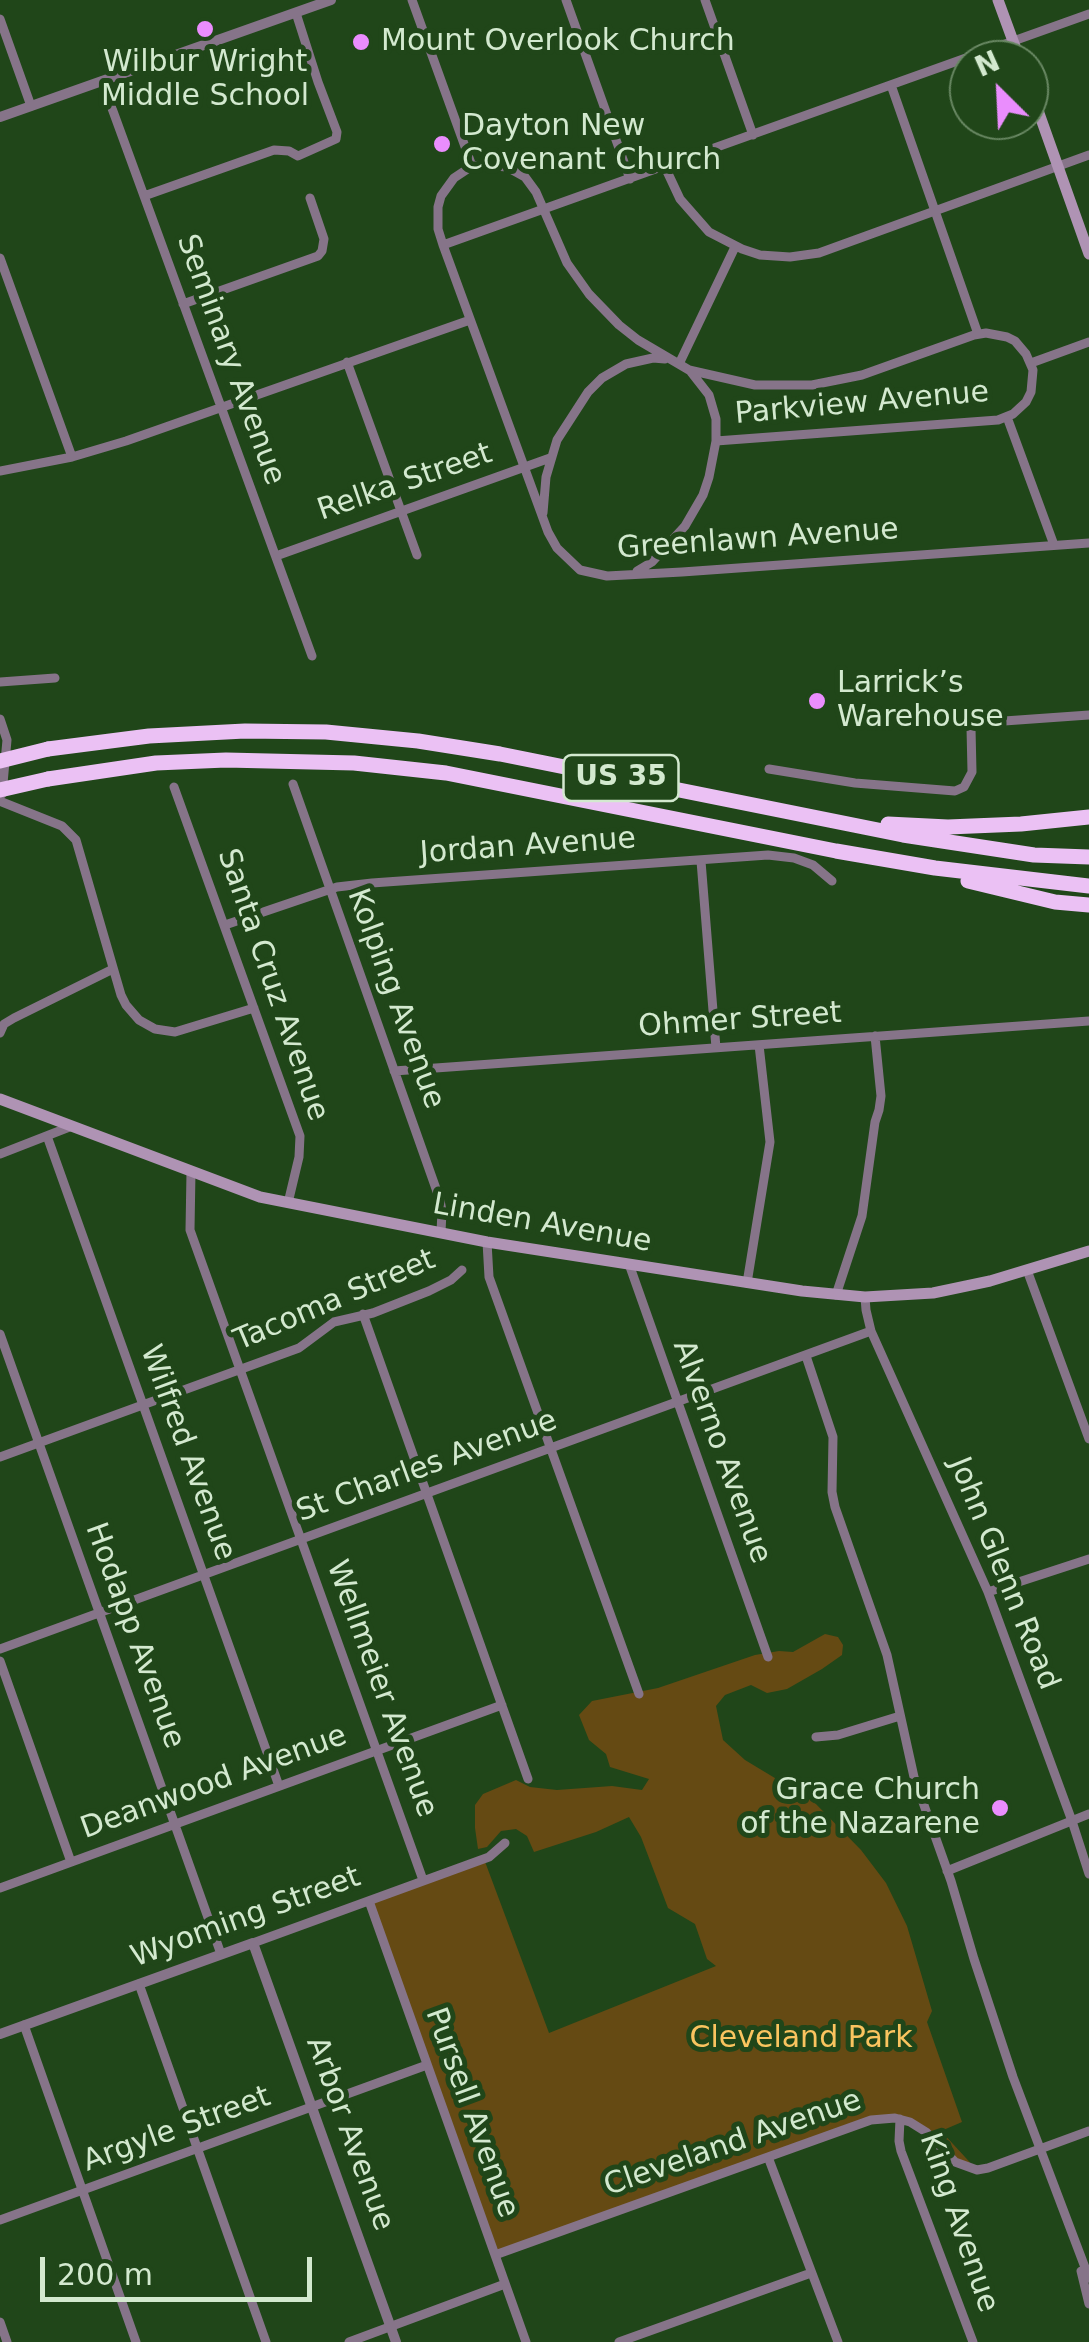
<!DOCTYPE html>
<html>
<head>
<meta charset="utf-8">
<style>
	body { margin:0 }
	#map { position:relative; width:1089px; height:2342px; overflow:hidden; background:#204619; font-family:"DejaVu Sans",sans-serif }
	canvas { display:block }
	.north { position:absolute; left:949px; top:40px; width:100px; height:100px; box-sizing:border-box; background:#204619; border:2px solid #688762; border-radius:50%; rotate:336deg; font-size:28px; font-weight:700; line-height:40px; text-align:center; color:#d3e9cf }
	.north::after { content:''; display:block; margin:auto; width:35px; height:45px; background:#ea8dfd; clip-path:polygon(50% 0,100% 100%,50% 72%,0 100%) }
	.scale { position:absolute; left:40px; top:2257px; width:272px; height:45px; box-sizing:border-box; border:5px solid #d3e9cf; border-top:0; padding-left:12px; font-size:30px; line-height:35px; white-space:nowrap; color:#d3e9cf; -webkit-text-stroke:8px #204619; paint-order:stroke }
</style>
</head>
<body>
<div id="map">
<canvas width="1089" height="2342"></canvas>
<div class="north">N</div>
<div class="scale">200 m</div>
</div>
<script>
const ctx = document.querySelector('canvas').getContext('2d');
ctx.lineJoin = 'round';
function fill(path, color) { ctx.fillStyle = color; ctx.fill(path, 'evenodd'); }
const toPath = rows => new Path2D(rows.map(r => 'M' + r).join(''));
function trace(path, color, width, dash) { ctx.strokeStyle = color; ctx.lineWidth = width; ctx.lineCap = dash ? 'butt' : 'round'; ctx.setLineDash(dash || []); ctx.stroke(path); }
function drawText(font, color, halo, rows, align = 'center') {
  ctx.font = font + ' "DejaVu Sans",sans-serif'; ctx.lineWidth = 10; ctx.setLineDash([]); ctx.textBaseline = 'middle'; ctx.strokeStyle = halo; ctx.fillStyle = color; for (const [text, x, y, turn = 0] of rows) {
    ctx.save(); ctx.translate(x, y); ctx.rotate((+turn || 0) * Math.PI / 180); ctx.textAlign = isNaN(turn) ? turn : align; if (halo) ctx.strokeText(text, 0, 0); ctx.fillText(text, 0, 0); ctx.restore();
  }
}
fill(toPath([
	[825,1634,838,1637,843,1645,842,1655,822,1669,787,1689,767,1693,751,1685,725,1695,716,1706,723,1740,745,1760,813,1801,861,1850,886,1883,907,1926,932,2011,927,2022,962,2122,941,2131,977,2170,962,2166,918,2126,883,2118,495,2255,369,1901,484,1859,549,2033,716,1966,707,1959,695,1924,668,1908,641,1837,629,1817,596,1832,534,1852,527,1836,516,1829,501,1831,487,1847,478,1849,475,1828,475,1805,483,1794,516,1780,530,1787,557,1790,612,1786,642,1790,649,1779,610,1767,606,1754,589,1740,579,1715,592,1701,658,1688,755,1655,779,1651,793,1652]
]), '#654a13');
trace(toPath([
	[412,0,472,166],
	[566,0,630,179],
	[705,0,753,135],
	[0,19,31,106],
	[102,81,312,656],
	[891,85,978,334],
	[665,167,680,199,709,232,742,249,760,255,790,257,819,253,1089,155],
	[144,196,274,150,289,151,298,156,336,139,337,132,318,82,296,13],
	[443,245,1089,14],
	[0,258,72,457],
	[183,304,318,256,322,251,324,239,310,198],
	[347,362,417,555],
	[1031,363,1089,342],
	[679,364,735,247],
	[1007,417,1054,545],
	[716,441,998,420,1013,414,1026,402,1031,392,1033,370,1026,354,1015,341,1007,337,986,333,974,335,862,375,812,385,755,385,689,370,638,340,619,325,589,294,567,263,536,192,525,177,507,167,482,165,472,166,454,178,441,196,438,207,438,229,443,245,548,532,557,548,580,570,607,576,682,572,1089,543],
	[0,471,72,457,126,441,470,320],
	[543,513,546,477,557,440,588,392,602,378,626,364,653,358,665,359],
	[276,556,550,458],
	[637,571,652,562,685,526,703,495,709,477,716,441,716,419,709,395,691,372],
	[0,682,55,678],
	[0,719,7,740,2,794],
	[769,769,855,783,955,791,964,787,972,772,971,728,976,723,1089,715],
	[293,784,440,1200,442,1211,441,1232],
	[174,787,300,1136,299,1157,288,1203],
	[2,802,62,826,76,840,121,995,126,1005,139,1020,155,1029,175,1032,254,1008],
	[701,861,716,1048],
	[225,925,337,887,372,883,768,855,794,858,813,865,832,881],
	[0,1033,4,1024,14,1018,113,969],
	[394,1071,1089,1021],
	[47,1136,279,1786],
	[0,1154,72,1126],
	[191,1172,190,1230,423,1880],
	[487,1242,489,1277,639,1694],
	[629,1264,768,1657],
	[1027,1270,1089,1439],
	[747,1283,770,1142,759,1045],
	[836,1295,862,1216,875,1122,879,1110,881,1096,875,1036],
	[865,1297,866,1310,871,1331,988,1592,1072,1821,1089,1874],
	[363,1314,528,1779],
	[0,1334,221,1954],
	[806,1356,833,1437,832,1492,835,1507,887,1655,914,1777,951,1881,974,1959,1013,2077,1089,2278],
	[0,1457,288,1352,299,1348,334,1322,373,1313,429,1291,451,1280,462,1270],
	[988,1592,1089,1559],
	[0,1649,871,1331],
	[0,1661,71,1862],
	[816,1737,838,1735,900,1716],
	[947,1871,1089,1814],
	[0,1888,502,1705],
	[369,1901,526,2342],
	[253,1943,489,1857,505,1843],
	[139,1984,266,2342],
	[24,2025,136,2342],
	[900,2119,899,2141,901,2151,973,2342],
	[768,2157,838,2342],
	[0,2220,427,2065],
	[495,2255,871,2120,895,2118,910,2122,926,2132,955,2162,977,2170,988,2168,1089,2131],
	[1081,2271,1089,2304],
	[0,2322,7,2342],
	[349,2342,505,2284],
	[619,2342,811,2273]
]), '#867489', 9);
trace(toPath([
	[0,117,331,0],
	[0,2034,253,1943,396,2342]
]), '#867489', 10);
trace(toPath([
	[998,0,1020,60],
	[1029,85,1089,254],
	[0,1099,260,1197,487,1242,802,1291,865,1297,933,1293,990,1281,1089,1251]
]), '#af93b4', 11);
trace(toPath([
	[48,749,149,736,245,731,326,732,418,741,500,754,903,835,1034,855,1089,857],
	[48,779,156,763,226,760,354,763,446,773,836,851,935,868,1089,886],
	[888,824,948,827,1021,824,1089,817],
	[968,881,1055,902,1089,905]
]), '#ebc1f4', 15);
trace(toPath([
	[0,761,48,749],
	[0,790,48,779]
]), '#ebc1f4', 15);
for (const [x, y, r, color] of [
	[205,29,10,"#ea8dfd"],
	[361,42,10,"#ea8dfd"],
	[442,144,10,"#ea8dfd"],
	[817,701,10,"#ea8dfd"],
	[1000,1808,10,"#ea8dfd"]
]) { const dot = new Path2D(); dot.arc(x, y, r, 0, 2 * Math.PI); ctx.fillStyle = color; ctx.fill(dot); trace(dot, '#204619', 4); }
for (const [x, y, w] of [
	[621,778,115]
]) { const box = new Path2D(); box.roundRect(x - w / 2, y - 23, w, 46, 8); ctx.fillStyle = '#204619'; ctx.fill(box); trace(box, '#d3e9cf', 2.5); }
drawText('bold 28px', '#d3e9cf', null, [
	["US 35",621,778]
]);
drawText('30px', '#d3e9cf', '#204619', [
	["Mount Overlook Church",381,42],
	["Wilbur Wright",205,63,"center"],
	["Middle School",205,97,"center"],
	["Dayton New",462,127],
	["Covenant Church",462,161],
	["Larrick’s",837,684],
	["Warehouse",837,718],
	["Grace Church",980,1791,"right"],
	["of the Nazarene",980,1825,"right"]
], 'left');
drawText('30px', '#d3e9cf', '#204619', [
	["Seminary Avenue",230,360,70],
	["Parkview Avenue",862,404,-5],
	["Relka Street",405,483,-19],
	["Greenlawn Avenue",758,540,-4],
	["Jordan Avenue",528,847,-4],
	["Santa Cruz Avenue",272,985,71],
	["Kolping Avenue",395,999,70],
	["Ohmer Street",740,1021,-4],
	["Linden Avenue",542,1224,10],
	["Tacoma Street",335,1301,-23],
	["Alverno Avenue",721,1452,70],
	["Wilfred Avenue",187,1453,70],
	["St Charles Avenue",427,1467,-20],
	["John Glenn Road",1003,1574,68],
	["Hodapp Avenue",134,1636,70],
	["Wellmeier Avenue",381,1689,70],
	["Deanwood Avenue",214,1783,-20],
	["Wyoming Street",246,1918,-20],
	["Pursell Avenue",471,2113,70],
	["Argyle Street",177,2130,-20],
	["Arbor Avenue",349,2134,70],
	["Cleveland Avenue",733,2144,-19],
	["King Avenue",958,2223,71]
]);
drawText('30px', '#fac45f', '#204619', [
	["Cleveland Park",801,2039]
]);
</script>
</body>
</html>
